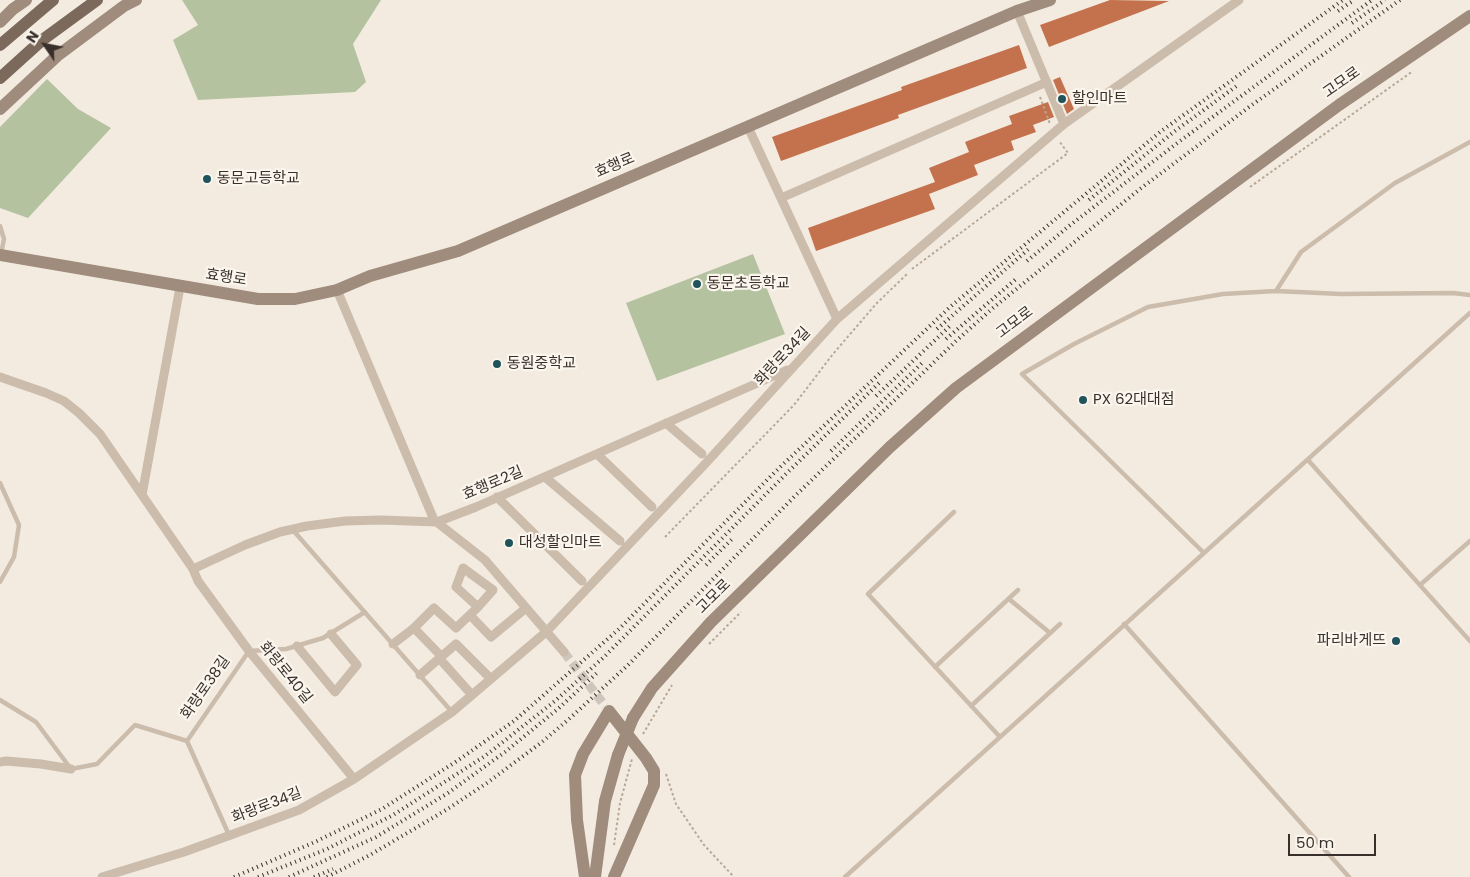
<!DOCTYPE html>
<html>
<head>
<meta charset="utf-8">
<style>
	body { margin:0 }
	#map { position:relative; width:1470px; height:877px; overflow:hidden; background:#f3ebe0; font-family:Poppins,sans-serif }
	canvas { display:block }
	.north { position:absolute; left:20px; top:20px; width:50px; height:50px; -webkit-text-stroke:4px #faf5ed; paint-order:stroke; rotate:303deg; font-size:14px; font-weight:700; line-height:20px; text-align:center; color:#39302b }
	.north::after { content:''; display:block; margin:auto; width:18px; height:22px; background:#39302b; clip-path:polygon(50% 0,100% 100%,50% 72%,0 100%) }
	.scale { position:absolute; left:1288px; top:834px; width:88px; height:22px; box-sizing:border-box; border:2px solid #39302b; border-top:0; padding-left:6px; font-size:15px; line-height:18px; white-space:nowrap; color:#39302b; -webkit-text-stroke:4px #faf5ed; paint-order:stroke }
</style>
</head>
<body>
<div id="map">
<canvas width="1470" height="877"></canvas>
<div class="north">N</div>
<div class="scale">50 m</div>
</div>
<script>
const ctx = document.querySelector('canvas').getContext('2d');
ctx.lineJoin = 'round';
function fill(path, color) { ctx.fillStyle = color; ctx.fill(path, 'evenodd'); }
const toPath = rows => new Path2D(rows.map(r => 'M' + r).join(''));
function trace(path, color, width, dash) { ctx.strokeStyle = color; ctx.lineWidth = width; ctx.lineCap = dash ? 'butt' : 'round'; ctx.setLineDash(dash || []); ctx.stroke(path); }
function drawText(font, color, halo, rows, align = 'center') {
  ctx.font = font + ' Poppins,"Noto Sans KR",sans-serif'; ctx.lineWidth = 4.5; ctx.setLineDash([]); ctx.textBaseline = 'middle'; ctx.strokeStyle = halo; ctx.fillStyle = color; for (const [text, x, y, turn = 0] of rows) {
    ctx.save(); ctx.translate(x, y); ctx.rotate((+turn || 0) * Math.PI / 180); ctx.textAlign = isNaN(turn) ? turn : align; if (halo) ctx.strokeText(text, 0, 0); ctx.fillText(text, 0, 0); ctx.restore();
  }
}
fill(toPath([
	[182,0,381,0,353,44,366,82,355,92,198,100,173,40,198,25],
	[47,79,78,109,111,128,28,218,0,208,0,127],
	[753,254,785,334,657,381,626,303]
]), '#b4c2a0');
fill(toPath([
	[1110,0,1169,1,1049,47,1040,25],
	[1019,45,1027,68,898,115,899,118,781,161,772,137,902,90,901,87],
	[1060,77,1074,109,1067,114,1053,80],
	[1048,102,1054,117,1033,125,1036,132,1011,141,1014,150,974,165,978,175,929,194,935,209,816,251,808,228,935,182,929,168,969,152,965,142,1012,124,1009,116]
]), '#c4724d');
trace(toPath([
	[564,652,605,706]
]), '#cec6bc', 9, [9, 4.5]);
trace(toPath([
	[1040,97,1050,124],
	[1250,187,1413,71],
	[912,269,1068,153,1059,141],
	[665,537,794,405,833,354,876,304,908,273],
	[709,644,741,612],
	[643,734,672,685],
	[666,774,676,804,704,845,734,877],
	[614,845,620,803,632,759]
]), '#b7a796', 2, [2.5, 2.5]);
trace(toPath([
	[0,226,4,239,1,254],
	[1276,291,1301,252,1395,183,1470,142],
	[1308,460,1470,641],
	[0,483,19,525,14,557,0,582],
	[954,512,868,594,1000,737],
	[292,529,452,712],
	[1204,553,1022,374,1074,344,1148,307,1223,294,1276,291,1341,294,1453,293,1470,295],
	[1420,585,1470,541],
	[1009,599,1050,633],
	[1124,624,1349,877],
	[935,667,1018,590],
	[0,700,36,722,71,769,97,764,135,725,187,741,229,835],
	[971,706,1060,624],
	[187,741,249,651,286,649,323,638,365,612],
	[845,877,1470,313]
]), '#cbbcac', 4.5);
trace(toPath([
	[1017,11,1064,124],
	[748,127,837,319],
	[781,198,1047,82],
	[337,290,434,520,485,560,564,652],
	[0,377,46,393,64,401,79,413,100,434,193,569,198,581,249,651,354,779],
	[666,423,702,454],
	[597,454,652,507],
	[545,477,620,541],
	[142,495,180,287],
	[497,497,582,581],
	[193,569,245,545,280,532,307,526,345,521,381,520,437,522,476,507,787,370],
	[470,615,491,637,526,608],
	[414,628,434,608,456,628,478,607,456,587,463,568,493,590,478,607],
	[393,644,414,628,441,656],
	[297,646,335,692,357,665,331,634],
	[439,658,472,695],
	[420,675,456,644,491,679],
	[0,762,6,761,41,764,71,769],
	[102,877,184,852,299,810,354,779,452,712,546,632,706,463,837,319,1064,124,1239,0]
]), '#cbbcac', 9);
trace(toPath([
	[0,22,13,9,26,0],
	[0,109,57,56,124,6,136,0],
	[0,255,258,299,295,299,337,290,370,276,458,251,1017,11,1050,0],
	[633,718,652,688,711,622,890,447,956,388,1339,105,1470,16],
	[585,877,577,820,575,775,583,754,609,711,646,758,654,771,654,785,614,877],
	[595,877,605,801,618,755]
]), '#9f8c7d', 12);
trace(toPath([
	[0,45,53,0],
	[0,78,41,41,97,0]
]), '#7b695c', 12);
trace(toPath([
	[1338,11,1354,0],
	[1352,23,1385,0],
	[1089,200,1175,131,1238,85],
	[1027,261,1069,226,1180,141,1372,0],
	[937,329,1031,247],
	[946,339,1016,279],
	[876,396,951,325],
	[831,451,923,362],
	[706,565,734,537],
	[234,877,315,842,382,809,457,761,514,721,619,629,776,471,950,307,1160,132,1343,0],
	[258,877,327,849,393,815,485,756,555,701,604,657,785,475,880,382],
	[289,877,376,837,448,793,505,752,559,708,598,672],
	[314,877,333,869],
	[327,877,370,855,446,810,487,783,542,742,569,719,627,666,795,496,956,341,993,308,1140,189,1249,107,1400,0]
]), '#39302b', 4, [1, 4]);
trace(toPath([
	[618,755,633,718]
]), '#9f8c7d', 12);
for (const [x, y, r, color] of [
	[1062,99,5,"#20535b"],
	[207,179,5,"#20535b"],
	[697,284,5,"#20535b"],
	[497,364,5,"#20535b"],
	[1083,400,5,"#20535b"],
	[509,543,5,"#20535b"],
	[1396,641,5,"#20535b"]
]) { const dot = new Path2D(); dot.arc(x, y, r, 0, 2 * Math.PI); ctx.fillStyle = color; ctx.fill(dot); trace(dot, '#faf5ed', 2); }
drawText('15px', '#39302b', '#faf5ed', [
	["고모로",1342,83,-35],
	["효행로",615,166,-23],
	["효행로",226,278,9],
	["고모로",1015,323,-37],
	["화랑로34길",783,357,-47],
	["효행로2길",493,484,-23],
	["고모로",714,597,-45],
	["화랑로40길",285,673,51],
	["화랑로38길",206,688,-55],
	["화랑로34길",267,806,-21]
]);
drawText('15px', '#39302b', '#faf5ed', [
	["할인마트",1072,99],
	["동문고등학교",217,179],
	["동문초등학교",707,284],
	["동원중학교",507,364],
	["PX 62대대점",1093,400],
	["대성할인마트",519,543],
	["파리바게뜨",1386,641,"right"]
], 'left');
</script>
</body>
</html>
